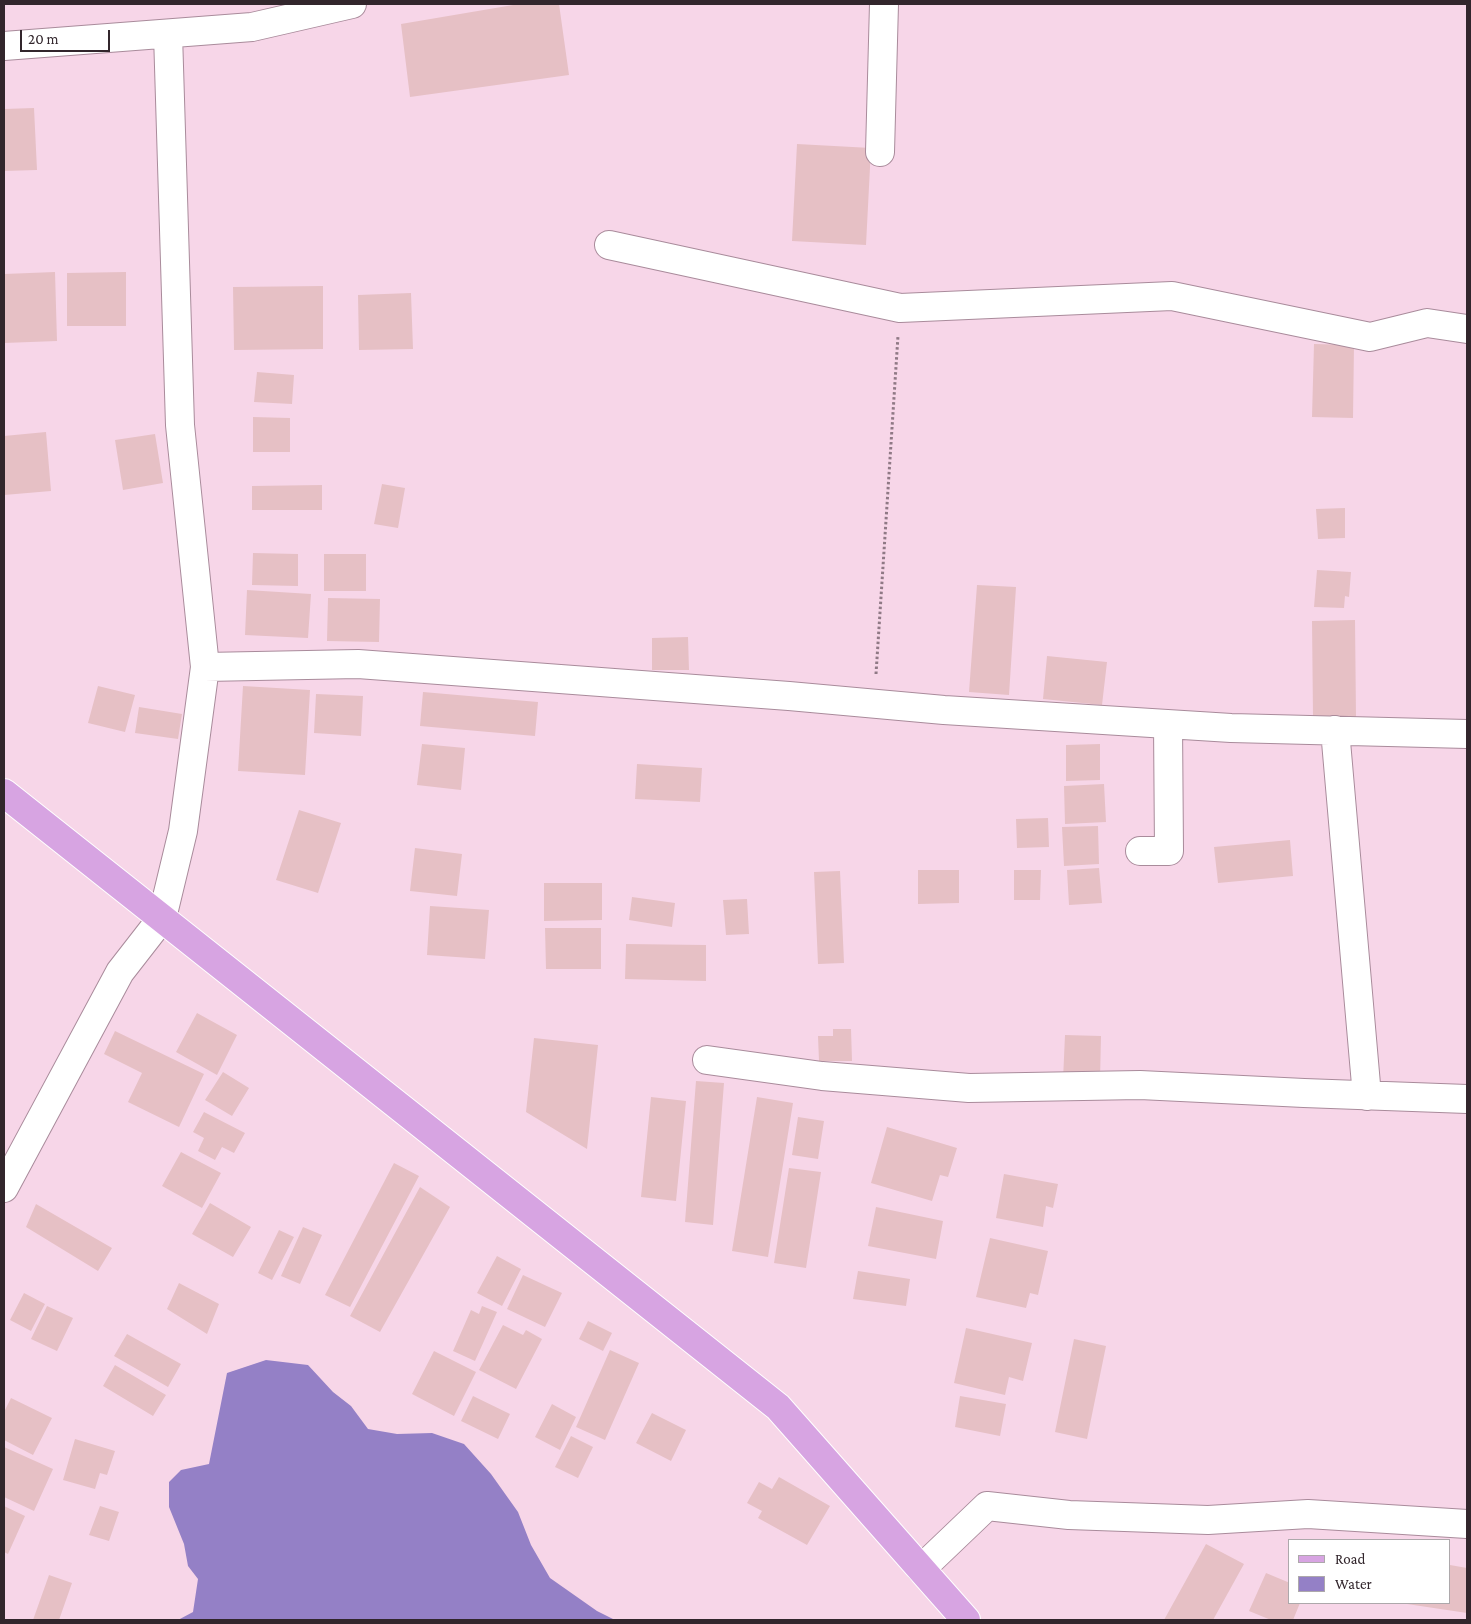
<!DOCTYPE html>
<html>
<head>
<meta charset="utf-8">
<style>
	body { margin:0 }
	#map { position:relative; width:1471px; height:1624px; overflow:hidden; background:#f7d6e8; font-family:"Crimson Pro",serif }
	canvas { display:block }
	.frame { position:absolute; inset:0; border:5px solid #32262c; pointer-events:none }
	.legend { position:absolute; left:1288px; top:1539px; width:162px; height:65px; box-sizing:border-box; background:#fff; border:1px solid #ada8ab; margin:0; padding:6px 9px; list-style:none; font-size:15px; color:#32262c }
	.legend li { display:flex; align-items:center; gap:10px; height:25px }
	.legend b { width:25px; border:1px solid #ada8ab }
	.scale { position:absolute; left:20px; top:30px; width:90px; height:22px; box-sizing:border-box; border:2px solid #32262c; border-top:0; padding-left:6px; font-size:15px; line-height:18px; white-space:nowrap; color:#32262c; -webkit-text-stroke:4px #fff; paint-order:stroke }
</style>
</head>
<body>
<div id="map">
<canvas width="1471" height="1624"></canvas>
<div class="frame"></div>
<ul class="legend">
<li><b style="height:6px;background:#d7a4e2"></b>Road</li>
<li><b style="height:14px;background:#9480c6"></b>Water</li>
</ul>
<div class="scale">20 m</div>
</div>
<script>
const ctx = document.querySelector('canvas').getContext('2d');
ctx.lineJoin = 'round';
function fill(path, color) { ctx.fillStyle = color; ctx.fill(path, 'evenodd'); }
const toPath = rows => new Path2D(rows.map(r => 'M' + r).join(''));
function trace(path, color, width, dash) { ctx.strokeStyle = color; ctx.lineWidth = width; ctx.lineCap = dash ? 'butt' : 'round'; ctx.setLineDash(dash || []); ctx.stroke(path); }
fill(toPath([
	[266,1360,308,1365,333,1392,351,1406,368,1429,397,1434,432,1433,464,1444,491,1474,518,1512,531,1545,550,1578,597,1611,615,1620,178,1620,193,1612,198,1579,188,1566,184,1544,169,1507,169,1482,181,1470,209,1464,227,1373]
]), '#9480c6');
fill(toPath([
	[519,4,559,4,569,75,410,97,401,24],
	[34,108,37,170,4,171,4,109],
	[797,144,871,148,866,245,792,241],
	[55,272,57,341,4,343,4,274],
	[126,272,126,326,67,326,67,273],
	[323,286,323,349,234,350,233,287],
	[411,293,413,349,359,350,358,295],
	[1314,344,1354,345,1353,418,1312,417],
	[257,372,294,375,292,404,254,402],
	[253,417,290,418,290,452,253,452],
	[46,432,51,491,4,495,4,436],
	[155,434,163,483,123,490,115,440],
	[382,484,405,488,398,528,374,524],
	[322,485,322,510,252,510,252,486],
	[1345,508,1345,538,1318,539,1316,509],
	[253,553,298,554,298,586,252,585],
	[324,554,366,554,366,591,324,591],
	[1317,570,1351,572,1349,597,1345,596,1344,608,1314,607],
	[977,585,1016,587,1009,695,969,692],
	[247,590,311,594,308,638,245,635],
	[328,598,380,599,379,642,327,641],
	[1355,620,1356,717,1313,716,1312,621],
	[688,637,689,670,652,670,652,638],
	[1047,656,1107,662,1102,705,1043,699],
	[98,686,135,695,125,732,88,723],
	[243,686,310,690,305,775,238,771],
	[423,692,538,702,535,736,420,726],
	[316,694,363,696,361,736,314,733],
	[139,707,182,714,178,739,135,733],
	[422,744,465,748,461,790,417,785],
	[1100,744,1100,780,1066,781,1066,745],
	[637,764,702,768,700,802,635,799],
	[1104,784,1106,822,1065,824,1064,786],
	[299,810,341,823,318,893,276,880],
	[1048,818,1049,847,1017,848,1016,819],
	[1098,826,1099,864,1064,866,1062,827],
	[1290,840,1293,876,1218,883,1214,847],
	[415,848,462,854,457,896,410,891],
	[1099,868,1102,903,1069,905,1067,870],
	[918,870,959,870,959,903,918,904],
	[1014,870,1041,870,1040,900,1014,900],
	[840,871,844,963,818,964,814,872],
	[544,883,602,883,602,920,544,921],
	[632,897,675,903,672,927,629,920],
	[747,899,749,934,726,935,723,900],
	[430,906,489,910,485,959,427,955],
	[545,928,601,928,601,969,546,969],
	[626,944,706,945,706,981,625,979],
	[197,1013,237,1035,217,1075,176,1052],
	[833,1029,851,1029,852,1061,819,1061,818,1036,833,1036],
	[115,1031,204,1074,179,1127,128,1102,142,1073,104,1054],
	[1065,1035,1101,1036,1100,1080,1063,1080],
	[534,1038,598,1045,587,1149,526,1112],
	[223,1072,249,1088,232,1116,205,1100],
	[696,1081,724,1083,713,1225,685,1222],
	[651,1097,686,1101,676,1201,641,1197],
	[757,1097,793,1103,768,1257,732,1251],
	[204,1112,245,1133,234,1153,222,1147,215,1160,198,1151,204,1138,193,1132],
	[798,1117,824,1121,818,1159,792,1155],
	[887,1127,957,1148,948,1177,940,1175,932,1201,871,1183],
	[181,1152,221,1173,202,1208,162,1186],
	[394,1163,419,1176,350,1307,325,1295],
	[789,1168,821,1172,806,1268,774,1263],
	[1004,1174,1058,1184,1053,1208,1046,1206,1043,1227,996,1218],
	[420,1187,450,1207,380,1332,350,1316],
	[210,1203,251,1227,233,1257,192,1234],
	[36,1204,112,1248,98,1271,26,1227],
	[876,1207,943,1221,936,1259,868,1246],
	[303,1227,322,1235,300,1284,281,1276],
	[279,1230,294,1237,272,1280,258,1273],
	[990,1238,1048,1251,1038,1295,1030,1293,1026,1308,976,1297],
	[497,1256,521,1269,502,1306,477,1293],
	[858,1271,910,1279,906,1306,853,1299],
	[523,1275,562,1293,545,1327,507,1309],
	[179,1283,219,1304,207,1334,167,1309],
	[24,1293,45,1304,31,1331,10,1320],
	[47,1306,73,1318,57,1351,31,1339],
	[482,1306,497,1312,475,1361,453,1351,471,1310,479,1314],
	[588,1321,612,1333,603,1351,579,1339],
	[503,1325,523,1335,526,1330,542,1339,516,1389,479,1370],
	[966,1328,1032,1343,1023,1381,1009,1377,1005,1395,954,1383],
	[127,1334,181,1364,168,1387,114,1356],
	[1074,1339,1106,1346,1087,1439,1055,1432],
	[610,1350,639,1363,605,1440,576,1427],
	[434,1351,476,1372,454,1416,412,1394],
	[115,1365,166,1395,153,1416,103,1386],
	[473,1396,510,1414,498,1439,461,1421],
	[960,1396,1006,1404,1000,1436,955,1427],
	[11,1398,52,1418,33,1455,4,1440,4,1412],
	[552,1404,576,1417,560,1450,535,1437],
	[652,1413,686,1430,671,1461,636,1443],
	[571,1436,593,1447,578,1478,555,1467],
	[75,1439,115,1451,107,1475,100,1473,95,1489,63,1480],
	[4,1447,53,1469,34,1511,4,1497],
	[779,1477,830,1506,807,1545,758,1518,762,1511,747,1503,759,1482,772,1489],
	[4,1506,25,1516,8,1554,4,1552],
	[100,1506,119,1512,109,1541,89,1535],
	[1206,1544,1244,1564,1213,1620,1164,1620],
	[1450,1565,1467,1568,1467,1613,1407,1604,1450,1603],
	[1266,1573,1290,1583,1290,1603,1300,1603,1293,1620,1271,1620,1249,1611],
	[49,1575,72,1583,59,1620,33,1620]
]), '#e6c0c5');
const minor = toPath([
	[4,46,252,27,352,4],
	[880,152,884,4],
	[609,245,900,308,1172,296,1370,337,1427,323,1467,329],
	[205,667,358,664,789,696,944,710,1231,728,1467,734],
	[1335,730,1367,1096],
	[1140,851,1169,851,1168,724],
	[707,1060,822,1076,969,1088,1140,1085,1304,1093,1467,1099],
	[4,1188,120,972,162,918,183,831,205,667,180,425,168,34],
	[921,1569,987,1506,1069,1515,1208,1520,1308,1514,1467,1524]
]);
const major = toPath([
	[4,793,778,1407,966,1620]
]);
trace(minor, '#a98b9b', 30);
trace(major, '#fff', 30);
trace(toPath([
	[876,674,898,336]
]), '#8f7985', 3, [2.5, 2.5]);
trace(minor, '#fff', 28);
trace(major, '#d7a4e2', 28);
</script>
</body>
</html>
